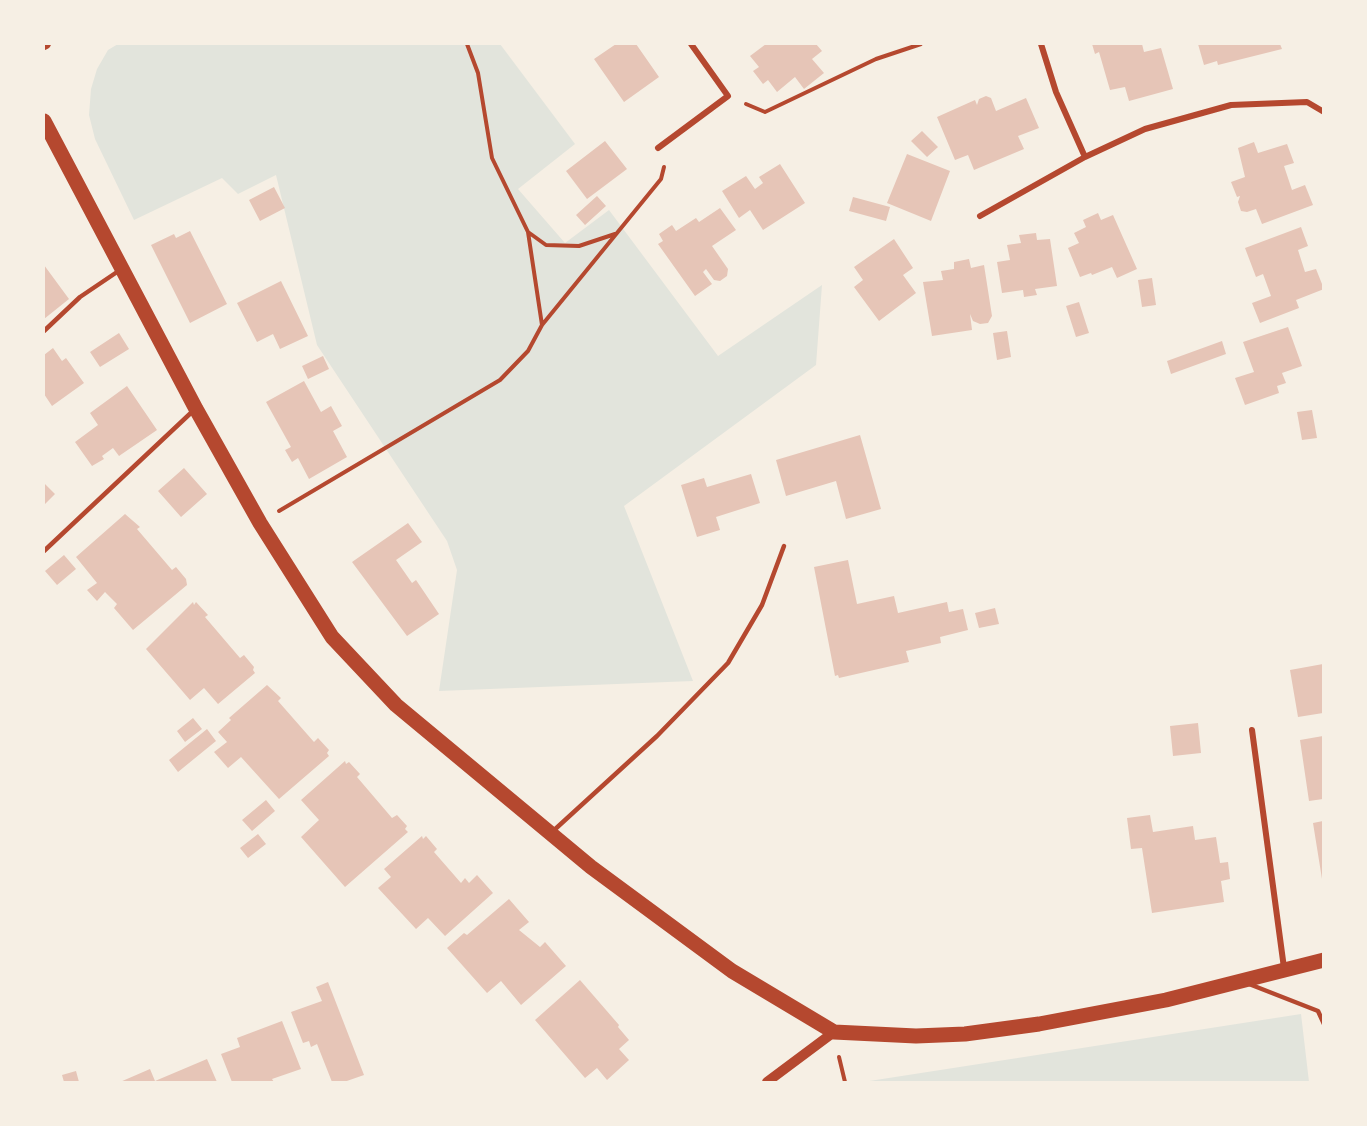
<!DOCTYPE html>
<html>
<head>
<meta charset="utf-8">
<style>
	body { margin:0 }
	#map { position:relative; width:1367px; height:1126px; overflow:hidden; background:#f6efe4; font-family:"Source Sans 3",sans-serif }
	canvas { display:block }
	.frame { position:absolute; inset:0; border:45px solid #f6efe4; pointer-events:none }
</style>
</head>
<body>
<div id="map">
<canvas width="1367" height="1126"></canvas>
<div class="frame"></div>
</div>
<script>
const ctx = document.querySelector('canvas').getContext('2d');
ctx.lineJoin = 'round';
function fill(path, color) { ctx.fillStyle = color; ctx.fill(path, 'evenodd'); }
const toPath = rows => new Path2D(rows.map(r => 'M' + r).join(''));
function trace(path, color, width, dash) { ctx.strokeStyle = color; ctx.lineWidth = width; ctx.lineCap = dash ? 'butt' : 'round'; ctx.setLineDash(dash || []); ctx.stroke(path); }
fill(toPath([
	[118,44,500,44,575,144,518,189,565,243,609,210,718,356,822,285,816,365,624,506,693,681,439,691,457,570,447,541,317,345,276,175,238,194,222,178,134,220,95,139,89,115,91,89,97,69,108,50],
	[1301,1014,1309,1082,863,1082]
]), '#e2e4dc');
fill(toPath([
	[616,44,636,44,659,77,624,102,594,59],
	[766,44,816,44,822,51,812,59,824,73,804,89,795,77,777,92,768,80,763,84,753,71,759,67,750,56],
	[1092,44,1142,44,1144,52,1161,48,1173,89,1129,101,1125,87,1110,90,1099,52,1095,54],
	[1198,44,1280,44,1282,49,1218,65,1217,61,1204,65],
	[986,96,991,98,996,111,1026,98,1039,128,1018,136,1024,149,974,170,968,155,955,160,937,117,975,100,977,105,979,99],
	[922,131,938,147,927,157,911,141],
	[605,141,627,169,587,199,566,171],
	[1254,142,1258,153,1287,144,1294,163,1284,166,1292,190,1305,185,1313,205,1262,224,1256,209,1247,212,1241,211,1238,202,1240,196,1237,197,1231,182,1245,177,1238,148],
	[907,154,950,171,931,221,887,203],
	[780,164,805,203,763,230,750,210,739,218,722,191,746,176,755,189,763,183,759,177],
	[274,187,285,208,260,221,249,200],
	[597,196,606,206,585,225,576,215],
	[853,197,890,207,886,221,849,211],
	[720,208,736,230,712,246,728,269,727,276,720,281,714,280,706,269,703,272,712,284,695,296,658,244,663,241,659,234,672,225,676,231,696,218,699,222],
	[1098,213,1101,220,1113,215,1137,269,1117,278,1112,267,1092,275,1091,273,1080,277,1068,248,1079,243,1074,233,1086,227,1083,220],
	[1301,227,1308,246,1298,250,1305,272,1316,269,1324,289,1296,300,1299,308,1260,323,1252,303,1271,296,1263,274,1256,277,1245,248],
	[190,231,227,304,190,323,151,245,174,234,176,238],
	[1036,233,1037,240,1050,239,1057,286,1035,289,1037,295,1024,297,1023,290,1002,293,997,262,1010,260,1007,245,1021,243,1019,235],
	[894,239,913,268,903,275,916,293,879,321,854,287,863,280,854,267],
	[969,259,971,268,984,265,992,316,988,323,980,324,973,321,970,314,972,330,932,336,923,282,943,280,941,271,954,269,954,262],
	[44,265,69,299,44,319],
	[1152,278,1156,305,1142,307,1138,280],
	[281,281,308,336,280,349,273,334,257,342,237,303],
	[1079,302,1089,333,1076,337,1066,306],
	[1288,327,1302,366,1282,373,1286,383,1277,386,1279,393,1245,405,1235,378,1254,372,1243,342],
	[1007,331,1011,357,997,360,993,333],
	[119,333,129,349,100,367,90,352],
	[1222,341,1226,354,1171,374,1167,361],
	[53,348,62,361,66,358,84,383,52,406,44,394,44,355],
	[323,356,329,369,308,379,302,366],
	[304,381,321,412,331,406,342,426,333,431,347,457,309,479,298,458,292,462,285,450,291,447,266,402],
	[127,386,157,430,119,456,113,448,102,456,104,459,92,466,75,442,98,425,90,413],
	[1312,410,1317,438,1302,440,1297,412],
	[860,435,881,509,846,519,836,481,786,496,776,460],
	[184,468,207,494,181,517,158,491],
	[751,474,760,503,716,517,720,530,697,537,681,485,704,478,707,487],
	[44,483,55,494,44,505],
	[125,514,140,527,137,529,172,570,176,567,186,579,187,585,133,630,114,608,117,604,105,592,97,601,87,590,97,583,76,557],
	[408,523,422,542,396,560,412,583,416,580,439,614,407,636,352,562],
	[64,555,76,569,57,585,45,571],
	[848,560,857,604,894,596,898,613,947,602,949,612,963,609,968,630,940,637,941,643,906,651,909,662,839,678,838,675,835,676,814,567],
	[193,602,194,605,196,602,208,615,205,617,240,658,244,655,254,667,253,670,255,673,218,704,204,688,190,700,146,649],
	[995,608,999,624,979,628,975,613],
	[1323,664,1323,713,1298,717,1290,670],
	[267,685,281,698,278,701,314,742,318,738,329,750,327,753,329,756,279,799,241,757,228,768,214,752,227,742,218,732,231,720,229,718],
	[193,718,202,729,185,742,177,731],
	[1198,723,1201,753,1173,756,1170,726],
	[207,729,216,741,178,772,169,760],
	[1323,736,1323,799,1309,801,1300,740],
	[345,761,346,764,349,762,360,774,357,777,392,818,397,815,407,826,405,829,408,832,345,887,301,837,319,820,301,800],
	[266,800,275,811,252,831,242,820],
	[1150,815,1153,832,1193,826,1195,840,1216,837,1220,863,1228,862,1230,879,1221,881,1224,902,1152,913,1142,848,1131,849,1127,818],
	[1323,821,1323,879,1322,879,1313,823],
	[258,834,266,844,248,858,240,848],
	[422,836,423,839,426,836,437,849,434,852,461,883,465,878,469,883,477,875,493,893,445,936,428,918,416,929,378,888,391,877,384,869],
	[509,899,529,922,519,930,540,947,545,942,566,966,521,1005,501,981,487,993,447,948,464,933,467,935],
	[580,980,619,1025,618,1027,629,1040,619,1049,629,1060,607,1080,597,1068,585,1078,535,1020],
	[328,982,364,1075,344,1082,332,1082,317,1044,311,1047,309,1041,303,1043,291,1012,322,1001,316,987],
	[282,1021,301,1069,272,1079,274,1082,232,1082,221,1054,240,1047,237,1038],
	[207,1059,217,1082,120,1082,150,1069,155,1081],
	[76,1071,79,1082,64,1082,62,1075]
]), '#e6c5b7');
trace(toPath([
	[746,104,765,112,876,59,921,44],
	[528,232,546,245,579,246,615,234],
	[542,325,661,179,664,167],
	[279,511,500,380,528,351,542,325,528,232,492,158,478,73,467,44],
	[839,1057,845,1082]
]), '#b5482f', 4);
trace(toPath([
	[44,331,80,297,120,270],
	[44,551,194,410],
	[552,832,657,736,728,663,762,605,784,546],
	[1249,984,1318,1011,1324,1024]
]), '#b5482f', 4.5);
trace(toPath([
	[1041,44,1056,92,1085,157],
	[658,148,728,96,691,44],
	[980,216,1085,157,1145,129,1231,105,1307,102,1324,112],
	[1252,730,1284,968]
]), '#b5482f', 6);
trace(toPath([
	[44,45,46,44],
	[767,1082,834,1032]
]), '#b5482f', 10);
trace(toPath([
	[44,121,196,409,260,523,332,637,396,705,591,867,732,971,834,1032,916,1036,965,1034,1039,1024,1166,1000,1324,960]
]), '#b5482f', 15);
</script>
</body>
</html>
